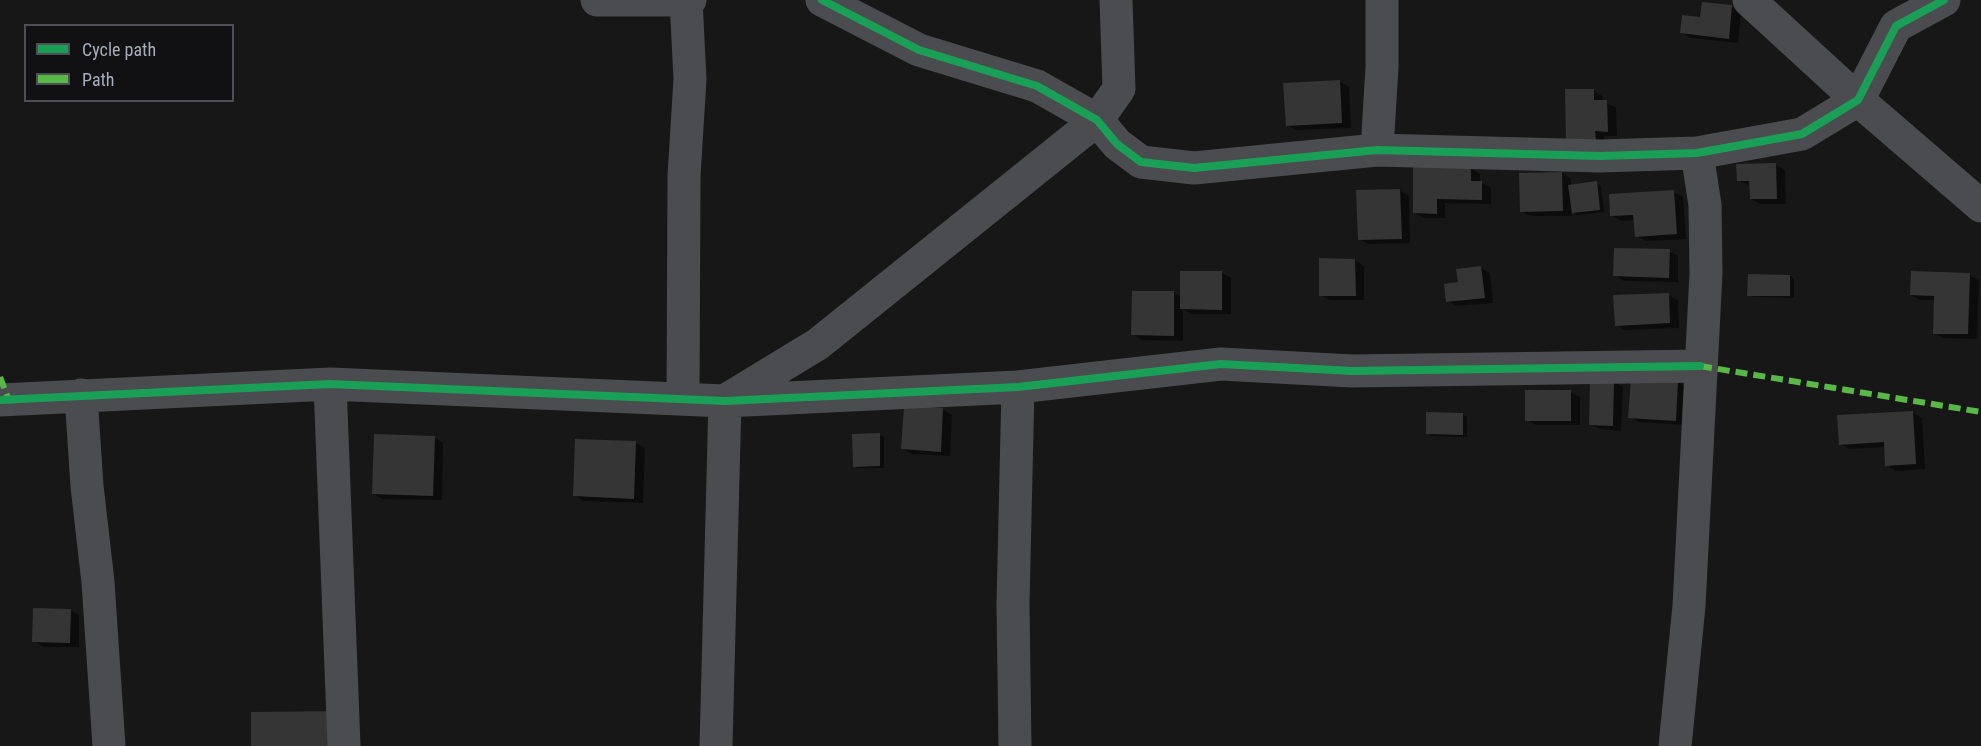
<!DOCTYPE html>
<html>
<head>
<meta charset="utf-8">
<style>
	body { margin:0 }
	#map { position:relative; width:1981px; height:746px; overflow:hidden; background:#171717; font-family:"Roboto Condensed",sans-serif }
	canvas { display:block }
	.legend { position:absolute; left:24px; top:24px; width:210px; height:78px; box-sizing:border-box; background:#111113; border:2px solid #4d4f55; margin:0; padding:8px 10px; list-style:none; font-size:18px; color:#a8adb8 }
	.legend li { display:flex; align-items:center; gap:12px; height:30px }
	.legend b { width:30px; border:2px solid #4d4f55 }
</style>
</head>
<body>
<div id="map">
<canvas width="1981" height="746"></canvas>
<ul class="legend">
<li><b style="height:8px;background:#1a9f57"></b>Cycle path</li>
<li><b style="height:8px;background:#58b947"></b>Path</li>
</ul>
</div>
<script>
const ctx = document.querySelector('canvas').getContext('2d');
ctx.lineJoin = 'round';
function fill(path, color) { ctx.fillStyle = color; ctx.fill(path, 'evenodd'); }
const toPath = rows => new Path2D(rows.map(r => 'M' + r).join(''));
function trace(path, color, width, dash) { ctx.strokeStyle = color; ctx.lineWidth = width; ctx.lineCap = dash ? 'butt' : 'round'; ctx.setLineDash(dash || []); ctx.stroke(path); }
fill(toPath([
	[1703,4,1732,7,1741,12,1738,43,1690,38,1681,32,1702,18],
	[1339,81,1349,87,1351,128,1296,130,1287,125],
	[1593,90,1602,96,1603,102,1616,107,1617,136,1604,136,1605,146,1576,146],
	[1776,165,1785,170,1786,204,1761,204,1751,199,1751,186,1738,180],
	[1471,168,1480,174,1480,182,1491,188,1491,204,1445,203,1445,218,1424,218,1414,212],
	[1562,173,1571,179,1571,186,1596,183,1601,186,1604,212,1577,215,1571,211,1572,216,1530,216,1521,211],
	[1399,190,1409,196,1410,243,1369,244,1360,239],
	[1674,192,1683,197,1686,239,1646,241,1637,236,1635,220,1621,221,1612,215],
	[1669,251,1678,256,1678,282,1624,281,1615,275],
	[1355,260,1364,266,1364,300,1330,300,1320,295],
	[1481,268,1490,273,1493,303,1457,306,1448,301,1459,284],
	[1222,273,1231,278,1231,314,1191,314,1183,309,1183,341,1142,340,1133,334,1134,292,1174,293,1182,297],
	[1970,275,1979,280,1977,339,1943,338,1934,333,1935,300,1920,300,1911,295],
	[1790,276,1794,279,1794,298,1753,297,1749,295],
	[1668,295,1678,300,1679,328,1625,330,1616,325],
	[1614,382,1623,387,1621,431,1600,429,1590,424],
	[1678,382,1687,388,1685,425,1639,422,1630,417],
	[1570,392,1580,397,1580,425,1536,425,1527,420],
	[943,410,952,415,950,456,912,454,903,449],
	[1912,412,1922,418,1925,469,1896,471,1887,465,1886,447,1850,449,1840,444],
	[1463,415,1467,417,1467,437,1431,436,1427,433],
	[879,435,884,437,884,468,858,468,854,466],
	[434,437,443,443,442,500,383,499,374,494],
	[636,443,645,448,643,503,584,501,574,495],
	[70,610,79,615,79,647,43,647,34,641]
]), '#0007');
fill(toPath([
	[1702,2,1732,5,1729,39,1680,33,1682,15,1700,17],
	[1340,80,1342,123,1286,126,1283,83],
	[1565,89,1594,89,1594,100,1607,100,1608,132,1595,131,1596,141,1566,141],
	[1776,163,1777,199,1750,199,1749,181,1737,181,1736,164],
	[1413,166,1471,167,1471,181,1482,181,1482,200,1437,199,1437,214,1413,213],
	[1562,172,1563,211,1520,212,1519,173],
	[1597,181,1600,210,1572,213,1568,185],
	[1400,189,1402,239,1358,240,1356,190],
	[1674,190,1677,234,1635,237,1633,215,1610,216,1609,194],
	[1614,248,1670,249,1669,278,1613,276],
	[1319,258,1355,259,1356,296,1319,296],
	[1481,266,1485,298,1446,302,1444,284,1458,282,1456,269],
	[1180,271,1222,271,1222,310,1180,309],
	[1911,271,1970,273,1968,334,1933,334,1934,296,1910,295],
	[1748,274,1790,275,1790,296,1747,296],
	[1132,291,1174,291,1174,336,1131,335],
	[1669,293,1670,323,1615,326,1613,295],
	[1631,378,1678,381,1676,421,1628,418],
	[1590,380,1614,381,1613,426,1589,425],
	[1525,390,1571,390,1571,421,1525,421],
	[904,406,943,408,941,452,901,449],
	[1913,411,1916,464,1885,466,1884,442,1839,445,1837,415],
	[1426,412,1463,413,1463,435,1426,434],
	[880,433,880,466,853,467,852,434],
	[374,434,435,436,433,496,372,494],
	[575,439,636,441,634,499,573,496],
	[33,608,71,609,70,643,32,642],
	[341,711,342,746,251,746,251,712]
]), '#353536');
trace(toPath([
	[597,0,690,0],
	[822,0,919,50,1037,86,1097,120,1117,144,1141,162,1194,168,1377,150,1600,156,1697,153,1802,134,1858,100,1896,26,1944,0],
	[1749,0,1858,100,1981,206],
	[1377,150,1382,67,1382,0],
	[330,384,344,746],
	[81,395,87,486,98,582,109,746],
	[683,399,684,176,690,79,686,0],
	[0,400,330,384,725,401,1018,387,1221,364,1352,371,1700,366],
	[726,400,818,344,1097,120,1119,89,1116,0],
	[716,746,725,401],
	[1015,746,1013,604,1018,387],
	[1675,746,1689,606,1706,273,1705,205,1697,153]
]), '#4b4c50', 33);
trace(toPath([
	[1700,366,1981,412],
	[0,377,8,398]
]), '#58b947', 6, [12, 6]);
trace(toPath([
	[822,0,919,50,1037,86,1097,120,1117,144,1141,162,1194,168,1377,150,1600,156,1697,153,1802,134,1858,100,1896,26,1944,0],
	[0,400,330,384,725,401,1018,387,1221,364,1352,371,1700,366]
]), '#1a9f57', 8);
</script>
</body>
</html>
